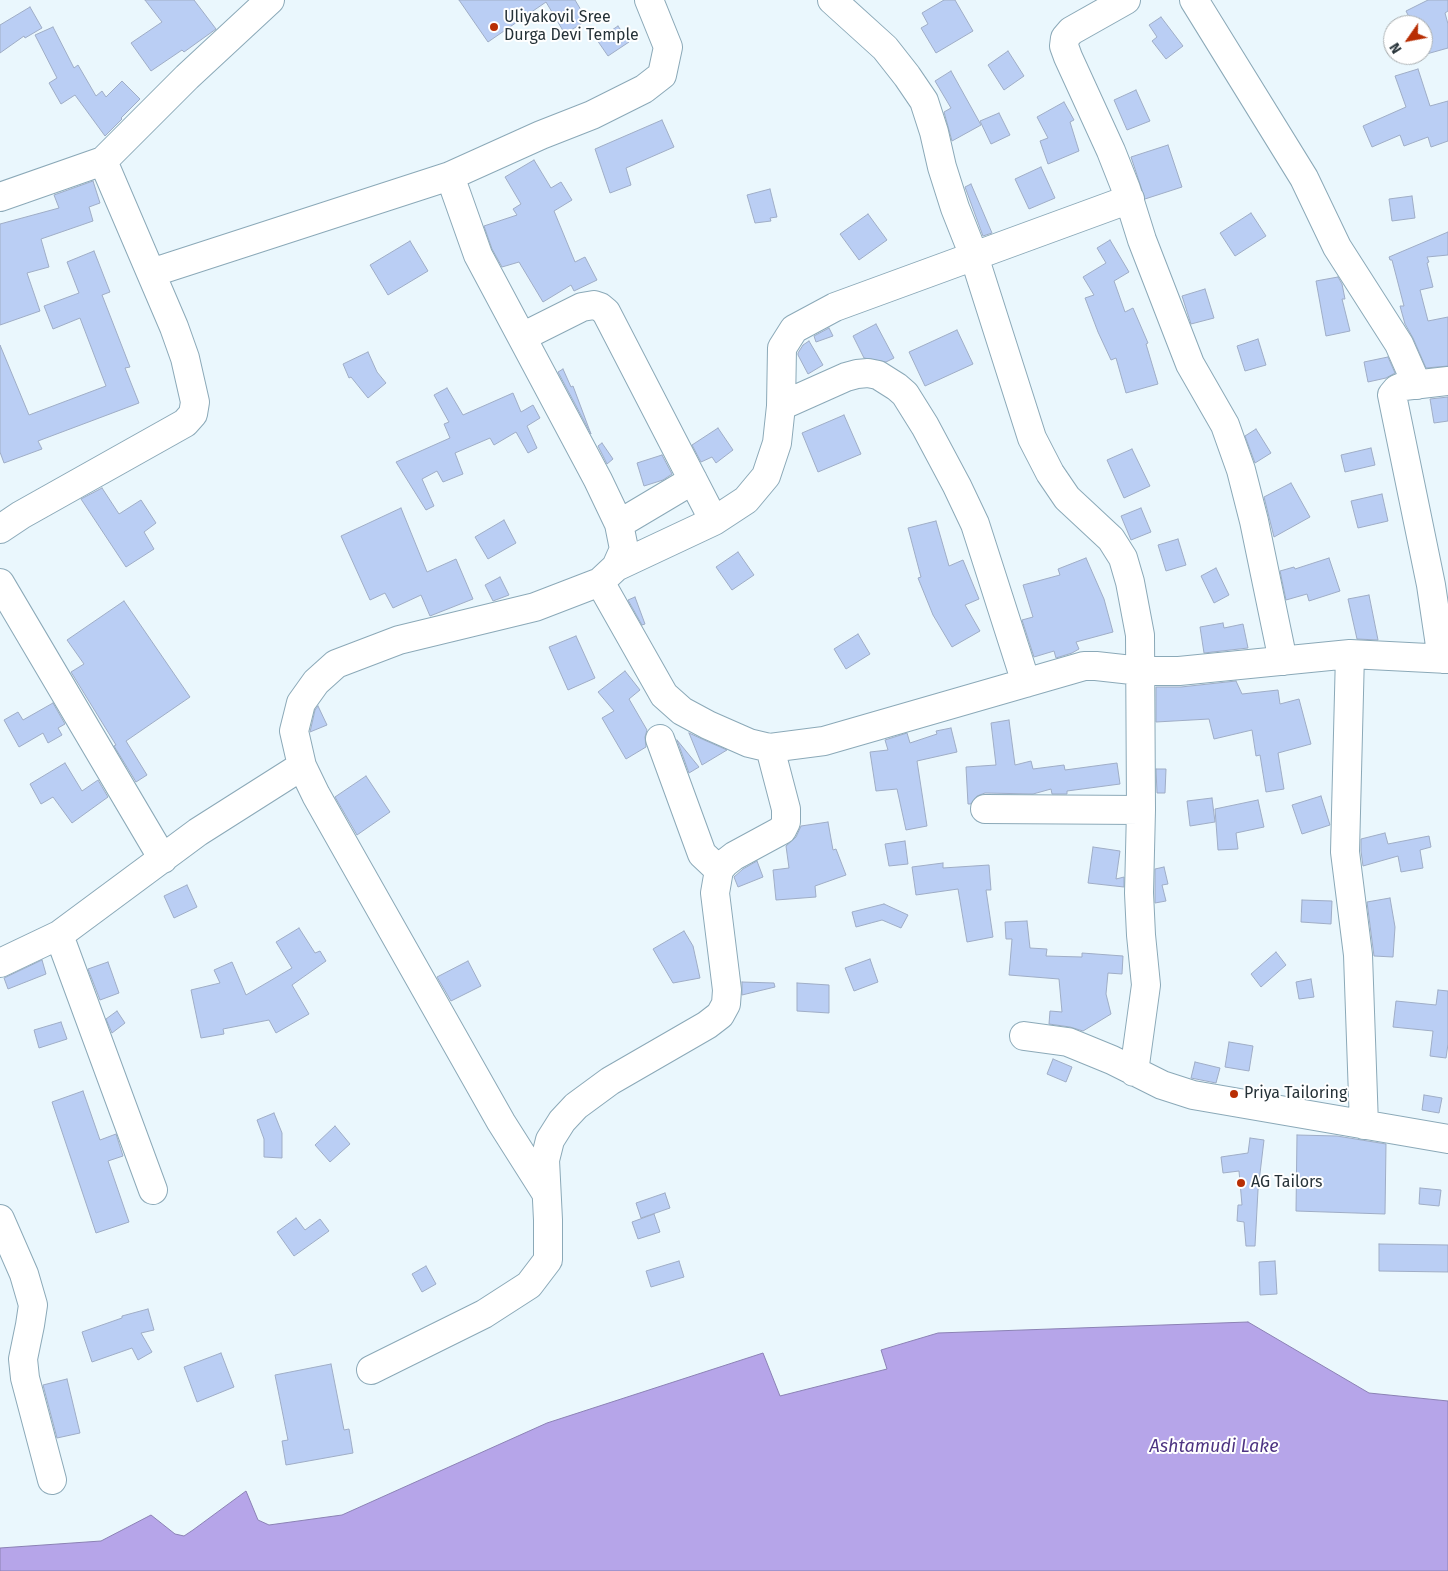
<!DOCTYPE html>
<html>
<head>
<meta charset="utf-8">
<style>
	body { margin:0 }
	#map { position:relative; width:1448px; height:1571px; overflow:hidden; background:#eaf7fd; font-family:"Fira Sans",sans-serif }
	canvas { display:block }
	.north { position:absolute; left:1383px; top:15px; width:50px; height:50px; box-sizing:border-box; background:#fff; border:1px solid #a8adaf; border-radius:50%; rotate:237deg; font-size:14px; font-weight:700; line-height:20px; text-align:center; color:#263238 }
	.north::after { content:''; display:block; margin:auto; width:18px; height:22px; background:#b82e04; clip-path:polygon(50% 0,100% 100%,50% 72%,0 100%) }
</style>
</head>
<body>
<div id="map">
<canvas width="1448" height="1571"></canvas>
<div class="north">N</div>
</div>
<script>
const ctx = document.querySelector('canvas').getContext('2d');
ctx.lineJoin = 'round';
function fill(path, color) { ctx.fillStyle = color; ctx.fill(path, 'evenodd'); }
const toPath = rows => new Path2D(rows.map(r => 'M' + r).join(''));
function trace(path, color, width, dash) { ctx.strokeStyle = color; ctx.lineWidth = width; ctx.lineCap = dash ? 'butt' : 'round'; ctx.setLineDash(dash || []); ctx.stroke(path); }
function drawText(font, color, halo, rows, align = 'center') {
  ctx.font = font + ' "Fira Sans",sans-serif'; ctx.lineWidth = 4; ctx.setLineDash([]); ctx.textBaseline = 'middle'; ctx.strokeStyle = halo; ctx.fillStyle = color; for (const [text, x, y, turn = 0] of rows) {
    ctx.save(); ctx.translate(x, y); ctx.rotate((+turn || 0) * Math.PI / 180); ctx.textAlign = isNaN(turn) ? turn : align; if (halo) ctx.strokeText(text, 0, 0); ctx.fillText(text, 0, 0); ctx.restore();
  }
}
const water = toPath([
	[1248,1322,1369,1393,1448,1401,1448,1571,0,1571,0,1548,101,1541,151,1515,175,1534,184,1536,193,1530,246,1491,258,1520,269,1525,342,1515,547,1423,763,1353,780,1396,887,1369,881,1350,938,1333,1248,1322]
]);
fill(water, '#b6a5e9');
trace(water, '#8b82b4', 1);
const building = toPath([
	[145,0,194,0,216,29,184,52,182,50,151,71,131,43,162,22,145,0],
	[459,0,575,0,587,20,565,34,546,2,488,42,459,0],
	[944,0,955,0,973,31,936,53,921,28,928,24,922,13,944,0],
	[1428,0,1448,0,1448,11,1445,13,1448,24,1448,48,1423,55,1423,25,1413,25,1406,11,1428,0],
	[30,7,42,28,25,38,24,36,0,53,0,25,30,7],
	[1161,17,1183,46,1166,59,1152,41,1157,37,1149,25,1161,17],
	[618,26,629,42,608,56,597,40,618,26],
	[53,27,74,68,78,65,96,96,102,91,106,97,122,81,140,99,121,118,122,119,105,136,75,95,61,104,49,83,57,78,35,35,53,27],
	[1008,51,1024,76,1004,90,988,65,1008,51],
	[1418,69,1430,106,1448,101,1448,141,1431,147,1428,137,1404,146,1400,135,1372,147,1363,126,1406,107,1395,76,1418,69],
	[951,71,981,125,952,141,944,112,951,108,935,81,951,71],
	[1136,90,1150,121,1127,130,1114,100,1136,90],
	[1064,102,1074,120,1070,122,1079,151,1048,164,1040,141,1048,138,1037,117,1064,102],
	[999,113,1010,135,991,144,980,121,999,113],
	[662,120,674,147,626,168,631,185,610,193,595,149,662,120],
	[1168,145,1182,187,1145,199,1131,157,1168,145],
	[534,160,551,188,561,182,572,200,554,211,575,262,585,257,597,280,574,291,571,285,543,302,519,262,502,267,492,249,484,226,517,215,513,209,521,204,505,177,534,160],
	[1041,167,1055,198,1029,209,1015,179,1041,167],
	[93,181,100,203,89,207,93,221,41,239,49,267,27,273,40,311,0,325,0,224,59,208,54,195,93,181],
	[971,184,992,233,983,236,965,187,971,184],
	[770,189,777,217,770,218,771,221,755,223,747,195,770,189],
	[1412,196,1415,218,1392,221,1389,199,1412,196],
	[1251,213,1266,236,1235,256,1220,233,1251,213],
	[868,214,887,240,859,260,840,234,868,214],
	[1448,232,1448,255,1427,257,1429,262,1427,263,1433,287,1420,290,1428,321,1448,317,1448,366,1426,368,1413,338,1405,324,1400,306,1404,306,1392,260,1390,260,1389,257,1448,232],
	[1110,240,1129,272,1114,281,1125,312,1133,308,1148,343,1146,344,1158,384,1126,393,1116,358,1111,360,1098,332,1085,298,1094,295,1083,277,1106,263,1097,248,1110,240],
	[410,241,428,271,388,295,370,265,410,241],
	[94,251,110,292,102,295,130,367,125,368,139,403,38,441,42,449,4,463,0,452,0,345,29,415,106,386,80,318,53,329,44,306,79,293,67,262,94,251],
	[1338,277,1342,284,1345,299,1342,299,1350,331,1326,336,1316,281,1338,277],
	[1205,289,1214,318,1191,324,1182,296,1205,289],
	[876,324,894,358,886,362,864,358,853,336,876,324],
	[829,328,833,336,816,342,814,336,829,328],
	[957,330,973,364,925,386,909,352,957,330],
	[1258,339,1266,365,1245,371,1237,346,1258,339],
	[809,341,823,365,808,374,798,355,798,353,803,345,809,341],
	[368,352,377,372,386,383,368,398,351,377,349,378,343,364,368,352],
	[1388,357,1395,373,1386,378,1368,382,1364,362,1388,357],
	[563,369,571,387,573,386,591,434,558,372,563,369],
	[447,388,463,415,513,393,521,412,533,405,540,418,527,426,537,448,528,453,516,432,494,445,490,438,455,453,463,474,443,482,437,471,422,479,434,506,426,510,396,462,450,438,444,424,449,422,434,395,447,388],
	[1448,397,1448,421,1434,423,1430,399,1448,397],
	[844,415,861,454,818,472,802,433,844,415],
	[718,428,733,450,716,463,712,457,701,462,692,445,718,428],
	[1256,429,1271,453,1255,463,1245,436,1256,429],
	[602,443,613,459,607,464,598,446,602,443],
	[1371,448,1375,465,1345,472,1341,455,1371,448],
	[1132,449,1150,486,1124,498,1107,460,1132,449],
	[662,455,672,474,663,480,644,486,637,463,662,455],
	[1291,483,1310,517,1274,537,1264,497,1291,483],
	[102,488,119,514,141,500,156,523,144,532,154,549,126,567,81,499,102,488],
	[1382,494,1388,521,1358,528,1351,501,1382,494],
	[401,508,427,572,456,559,473,599,430,616,421,595,393,608,385,593,370,600,341,536,401,508],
	[1141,508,1151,532,1131,540,1121,516,1141,508],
	[504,520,516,543,488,559,475,537,504,520],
	[936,521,949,566,963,560,979,599,965,605,980,631,952,647,933,615,918,578,921,577,908,528,936,521],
	[1178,539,1186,565,1166,571,1158,545,1178,539],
	[738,552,754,575,732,590,716,567,738,552],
	[1086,558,1104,599,1113,632,1076,642,1079,649,1072,653,1056,658,1054,651,1034,657,1022,620,1033,617,1023,585,1060,575,1058,569,1086,558],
	[1329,558,1340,591,1309,601,1307,594,1286,600,1280,571,1294,567,1295,569,1329,558],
	[1216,568,1229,595,1214,603,1201,576,1216,568],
	[500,577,509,595,493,601,485,585,500,577],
	[1369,595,1378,640,1357,639,1348,599,1369,595],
	[635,597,645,624,642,625,628,600,635,597],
	[124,601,190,697,126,741,147,775,136,782,114,746,116,745,71,672,84,664,67,640,124,601],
	[1223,623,1224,628,1243,624,1248,648,1204,653,1200,627,1223,623],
	[858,634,870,654,846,669,834,649,858,634],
	[576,636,595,678,568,690,549,647,576,636],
	[625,671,640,690,629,699,647,730,645,737,646,747,626,759,602,718,614,711,598,692,625,671],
	[1236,681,1242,694,1278,690,1280,704,1299,699,1311,744,1278,753,1284,789,1266,792,1260,755,1256,756,1252,730,1214,739,1209,719,1156,722,1156,687,1181,687,1236,681],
	[53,703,65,724,58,728,62,735,48,743,43,733,19,747,4,720,18,712,23,720,53,703],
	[318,706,327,725,310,732,315,710,318,706],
	[1009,720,1015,765,1031,761,1033,769,1064,765,1065,770,1117,763,1120,784,1067,791,1067,794,1052,794,1051,789,1033,794,985,793,977,796,971,804,968,804,966,767,996,765,991,723,1009,720],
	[951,728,957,752,917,761,927,826,906,830,897,789,876,791,870,752,888,750,885,740,907,733,910,743,937,734,936,731,951,728],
	[689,733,702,739,727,750,702,765,689,733],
	[677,740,699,767,689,773,677,740],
	[65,763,82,791,98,780,108,797,72,823,53,797,41,804,30,784,65,763],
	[1156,769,1166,769,1165,793,1157,793,1156,769],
	[366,776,390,812,357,835,335,797,366,776],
	[1321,796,1330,825,1302,834,1292,805,1321,796],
	[1212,798,1215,822,1190,826,1187,801,1212,798],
	[1258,800,1264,827,1236,833,1238,849,1218,850,1215,809,1258,800],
	[828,822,833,850,836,849,846,875,815,886,816,897,776,900,773,870,789,868,786,846,796,837,801,826,828,822],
	[1385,833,1388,844,1429,836,1431,847,1420,850,1423,868,1401,872,1398,856,1363,866,1361,851,1361,839,1385,833],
	[905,841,908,864,889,866,885,844,905,841],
	[1093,847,1120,851,1116,879,1124,877,1124,887,1088,883,1093,847],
	[757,861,763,877,738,887,734,877,743,869,757,861],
	[943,863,943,868,989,865,991,890,986,890,993,937,967,942,958,889,916,895,912,867,943,863],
	[1164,867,1168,884,1162,885,1166,901,1155,903,1155,869,1164,867],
	[187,885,197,907,174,918,164,896,187,885],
	[1390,898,1395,927,1393,957,1374,956,1367,902,1390,898],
	[1302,900,1332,901,1331,924,1301,922,1302,900],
	[884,904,908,915,901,928,882,920,856,927,852,912,884,904],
	[1027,921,1030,948,1047,949,1046,956,1082,957,1082,953,1123,956,1122,974,1108,973,1106,994,1111,1014,1083,1031,1070,1027,1049,1024,1050,1011,1062,1012,1059,979,1009,975,1012,939,1006,939,1005,922,1027,921],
	[299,928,315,953,320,951,326,961,292,985,309,1014,276,1033,269,1020,223,1029,224,1034,201,1038,191,990,220,983,214,970,232,962,246,995,292,968,276,942,299,928],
	[684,931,693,946,700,978,673,983,653,949,684,931],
	[1276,952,1286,965,1261,987,1251,974,1276,952],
	[870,959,878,982,854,991,845,968,870,959],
	[42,960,46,974,8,989,4,978,42,960],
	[468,961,481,986,451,1001,437,977,468,961],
	[108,962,119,993,100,1000,88,969,108,962],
	[1311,979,1314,997,1299,999,1296,982,1311,979],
	[742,982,774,983,775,987,742,995,742,982],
	[797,983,829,985,829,1013,797,1011,797,983],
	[1438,990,1448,991,1448,1044,1446,1058,1430,1056,1433,1031,1393,1027,1396,1001,1436,1005,1438,990],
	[117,1011,125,1023,112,1033,106,1019,117,1011],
	[61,1022,67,1039,39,1048,34,1030,61,1022],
	[1229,1042,1253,1046,1249,1071,1225,1067,1229,1042],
	[1053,1059,1072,1067,1066,1082,1047,1074,1053,1059],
	[1195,1062,1220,1068,1216,1083,1191,1078,1195,1062],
	[83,1091,100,1140,116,1134,123,1156,108,1161,129,1222,96,1233,52,1102,83,1091],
	[1424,1095,1442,1098,1439,1113,1422,1110,1424,1095],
	[274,1113,282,1133,282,1158,264,1157,264,1139,257,1120,274,1113],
	[335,1126,350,1144,330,1162,315,1145,335,1126],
	[1297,1135,1337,1136,1386,1144,1385,1214,1296,1211,1297,1135],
	[1250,1138,1264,1140,1258,1190,1255,1246,1246,1246,1244,1222,1237,1221,1238,1205,1242,1205,1239,1171,1223,1173,1221,1157,1248,1153,1250,1138],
	[1420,1188,1441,1190,1439,1206,1419,1204,1420,1188],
	[665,1193,670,1208,641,1218,636,1203,665,1193],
	[654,1214,660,1232,638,1239,632,1222,654,1214],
	[296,1218,305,1230,320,1219,329,1231,294,1256,277,1232,296,1218],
	[1379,1244,1448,1245,1448,1272,1379,1271,1379,1244],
	[679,1261,684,1277,651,1287,646,1271,679,1261],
	[1275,1261,1277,1294,1260,1295,1259,1262,1275,1261],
	[426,1266,436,1284,422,1292,412,1274,426,1266],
	[148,1309,154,1330,141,1333,152,1352,138,1360,132,1348,92,1362,82,1332,122,1318,122,1316,148,1309],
	[221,1353,234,1387,197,1402,184,1367,221,1353],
	[331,1364,344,1430,349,1429,353,1453,286,1465,282,1441,288,1440,275,1375,331,1364],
	[67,1379,80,1433,57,1438,43,1385,67,1379]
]);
fill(building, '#bacef4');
trace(building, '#9fadc6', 1);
const minor = toPath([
	[832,0,885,48,907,76,924,101,934,132,942,167,955,208,974,256,1032,438,1050,473,1067,498,1111,539,1123,558,1130,582,1140,635,1141,810,1139,893,1141,935,1146,985,1134,1072],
	[1126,0,1071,31,1065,38,1064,46,1068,57,1111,151,1126,189,1142,240,1190,364,1225,425,1241,470,1254,521,1283,661],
	[1194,0,1304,178,1337,247,1399,344,1417,385],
	[0,197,103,161,187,77,270,0],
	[151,273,450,176,541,135,592,115,644,89,662,75,668,47,649,0],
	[522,337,582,307,594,305,600,307,606,312,714,521],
	[781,406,846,377,857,374,868,373,878,375,897,387,905,394,925,426,957,486,975,524,1026,683],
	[619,524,693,480],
	[0,529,21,515,185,423,193,414,195,402,185,358,174,327,103,161],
	[616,567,714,521,746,500,766,476,777,443,781,406,782,348,794,329,835,307,1130,199],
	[600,582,664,695,682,711,708,725,749,743,770,748,824,741,1084,666,1096,666,1141,671,1179,671,1350,654,1448,659],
	[0,583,163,859],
	[1350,654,1345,852,1358,955,1364,1125],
	[1442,659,1431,585,1392,395,1397,389,1404,386,1448,381],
	[660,739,702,854,719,870],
	[302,766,316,795,501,1122,546,1193],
	[985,809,1141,810],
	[59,935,153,1190],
	[0,963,59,935,198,832,302,766,294,731,301,703,316,682,336,664,399,640,535,607,600,582,616,567,624,549,619,524,598,480,478,255,450,176],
	[1024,1036,1068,1042,1112,1060,1162,1085,1193,1095,1448,1139],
	[0,1219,24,1274,33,1305,30,1325,23,1359,25,1378,52,1480],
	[371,1370,484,1314,529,1285,548,1260,548,1220,545,1160,550,1140,562,1121,576,1106,610,1081,707,1025,720,1015,726,1004,727,990,715,893,719,870,725,863,734,856,782,830,786,822,786,809,770,748]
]);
trace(minor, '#8ba9b8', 30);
trace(minor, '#fff', 28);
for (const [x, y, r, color] of [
	[494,27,5,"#b82e04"],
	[1234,1094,5,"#b82e04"],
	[1241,1183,5,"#b82e04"]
]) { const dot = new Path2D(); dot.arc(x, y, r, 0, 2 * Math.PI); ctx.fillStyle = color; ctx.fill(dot); trace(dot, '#fff', 2); }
drawText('16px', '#263238', '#fff', [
	["Uliyakovil Sree",504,18],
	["Durga Devi Temple",504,36],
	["Priya Tailoring",1244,1094],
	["AG Tailors",1251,1183]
], 'left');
drawText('italic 18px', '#4e3482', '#fff', [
	["Ashtamudi Lake",1214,1447]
]);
</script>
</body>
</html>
